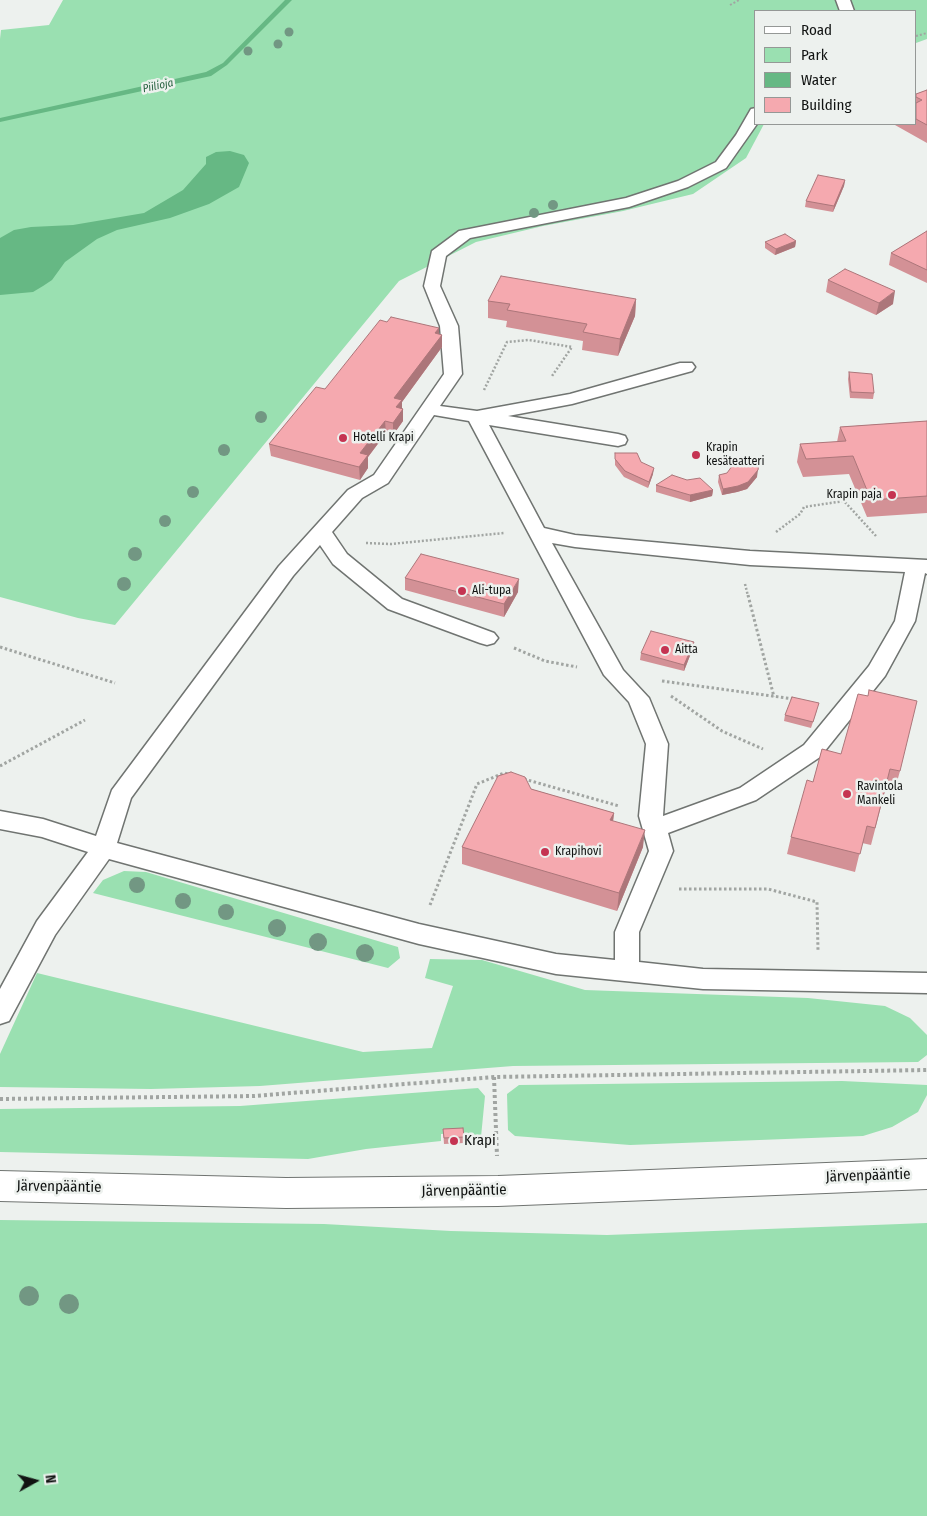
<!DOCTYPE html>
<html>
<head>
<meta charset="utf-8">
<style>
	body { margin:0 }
	#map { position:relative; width:927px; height:1516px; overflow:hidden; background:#edf1ee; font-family:"Fira Sans Condensed",sans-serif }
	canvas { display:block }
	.legend { position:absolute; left:754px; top:10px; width:162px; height:115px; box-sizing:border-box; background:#edf1ee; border:1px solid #959896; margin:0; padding:6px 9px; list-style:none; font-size:15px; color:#111312 }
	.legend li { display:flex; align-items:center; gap:10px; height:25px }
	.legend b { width:25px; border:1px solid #959896 }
	.north { position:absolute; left:10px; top:1456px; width:50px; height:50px; -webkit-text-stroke:4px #edf1ee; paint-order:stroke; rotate:83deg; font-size:14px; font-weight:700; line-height:20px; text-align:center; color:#111312 }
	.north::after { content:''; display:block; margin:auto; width:18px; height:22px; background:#111312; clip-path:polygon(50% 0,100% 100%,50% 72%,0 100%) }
</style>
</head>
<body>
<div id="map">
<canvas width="927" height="1516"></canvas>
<ul class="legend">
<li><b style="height:6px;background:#fff"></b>Road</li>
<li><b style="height:14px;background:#9ae0b1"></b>Park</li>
<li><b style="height:14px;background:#66b884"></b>Water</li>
<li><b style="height:14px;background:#f5a9af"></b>Building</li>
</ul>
<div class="north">N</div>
</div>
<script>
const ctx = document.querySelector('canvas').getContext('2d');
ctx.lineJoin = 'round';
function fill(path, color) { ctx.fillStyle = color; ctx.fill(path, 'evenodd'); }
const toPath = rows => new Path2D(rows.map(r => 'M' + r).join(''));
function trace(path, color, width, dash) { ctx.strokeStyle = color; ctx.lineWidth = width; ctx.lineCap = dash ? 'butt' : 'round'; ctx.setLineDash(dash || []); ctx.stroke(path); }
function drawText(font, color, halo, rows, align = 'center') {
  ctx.font = font + ' "Fira Sans Condensed",sans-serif'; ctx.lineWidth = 5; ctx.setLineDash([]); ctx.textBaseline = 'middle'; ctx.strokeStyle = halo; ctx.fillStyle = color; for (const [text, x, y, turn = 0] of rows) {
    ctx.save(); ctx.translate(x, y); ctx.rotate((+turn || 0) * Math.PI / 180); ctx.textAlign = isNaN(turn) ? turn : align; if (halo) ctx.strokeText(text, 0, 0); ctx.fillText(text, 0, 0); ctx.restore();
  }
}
fill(toPath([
	[63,0,927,0,927,39,916,43,916,11,756,11,756,124,764,124,746,158,693,194,623,211,543,226,476,242,399,281,115,625,78,618,0,597,0,39,1,30,49,25],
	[124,871,146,872,398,947,400,958,388,968,93,893,103,880],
	[430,959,482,960,585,990,808,998,885,1006,910,1018,927,1035,927,1055,918,1062,513,1066,260,1086,151,1089,0,1087,0,1054,37,973,363,1052,432,1048,453,986,425,978],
	[842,1081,927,1085,927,1095,918,1112,892,1127,863,1136,630,1145,515,1136,508,1130,507,1094,519,1085],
	[478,1088,485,1096,481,1137,465,1139,465,1133,441,1134,441,1141,366,1149,308,1159,0,1152,0,1109,240,1106],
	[0,1220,324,1224,451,1231,607,1235,927,1223,927,1516,0,1516]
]), '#9ae0b1');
fill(toPath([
	[230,151,244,155,249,163,239,187,209,204,170,218,117,230,97,239,65,262,52,280,43,286,33,292,0,295,0,238,14,230,31,227,73,225,144,213,183,190,206,164,206,157,216,152]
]), '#66b884');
fill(toPath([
	[285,0,292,0,227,65,211,76,0,122,0,118,206,72,223,63,285,0]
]), '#66b884');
const service = toPath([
	[836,0,850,0,854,11,840,11,836,0],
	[756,108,757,124,726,168,688,187,629,207,470,238,446,256,440,286,458,326,462,374,440,406,477,411,570,394,680,363,692,363,695,367,692,371,572,404,508,416,618,434,625,436,627,440,625,444,618,446,489,425,544,528,575,535,750,551,927,560,927,574,925,573,915,621,885,676,820,757,756,800,668,833,673,851,639,932,639,962,703,969,927,973,927,993,703,989,556,974,419,944,109,859,55,935,9,1021,0,1024,0,989,37,921,88,852,42,837,0,829,0,811,43,819,96,836,112,790,279,566,348,490,374,475,444,374,440,326,424,286,432,251,459,231,626,198,678,181,716,162,736,135,751,109,756,108],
	[434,415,469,421,604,675,629,702,646,744,639,816,649,851,615,932,615,960,556,954,419,924,117,843,131,798,293,576,320,545,333,564,388,609,480,643,487,645,494,643,498,638,494,633,402,599,347,554,332,532,362,498,388,483,434,415],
	[552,543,575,547,750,565,905,572,895,621,869,666,804,745,740,788,663,816,668,744,649,698,623,670,552,543]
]);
const secondary = toPath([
	[927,1159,927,1189,498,1206,286,1208,0,1201,0,1171,286,1178,498,1176,927,1159]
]);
trace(service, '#707471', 3);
trace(secondary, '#707471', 2);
trace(toPath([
	[730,5,739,0],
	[916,36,927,33]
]), '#a1a5a2', 2, [2, 2]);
trace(toPath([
	[484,390,507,342,529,340,572,347,552,376],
	[776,532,800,514,804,507,844,501,876,536],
	[366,543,391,544,504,533],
	[745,584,748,596]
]), '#a1a5a2', 2.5, [2, 2]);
trace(toPath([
	[748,595,774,697],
	[0,647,115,683],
	[514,648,545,661,577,667],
	[662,681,794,699],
	[671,696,722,731,763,749],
	[0,766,85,720],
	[524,779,619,806],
	[679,889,768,889,817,902,818,951],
	[430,905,477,784,504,773,509,774]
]), '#a1a5a2', 3, [2.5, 2.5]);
trace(toPath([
	[494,1077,497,1156],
	[0,1099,254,1096,494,1077,927,1070]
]), '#a1a5a2', 4, [3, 3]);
fill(service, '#fff');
fill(secondary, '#fff');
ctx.fillStyle = '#729783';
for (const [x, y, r] of [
	[289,32,4.5],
	[278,44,4.5],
	[248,51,4.5],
	[553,205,5],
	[534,213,5],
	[261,417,6],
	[224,450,6],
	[193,492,6],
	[165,521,6],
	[135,554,7],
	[124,584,7],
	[137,885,8],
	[183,901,8],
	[226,912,8],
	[277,928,9],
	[318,942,9],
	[365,953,9],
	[29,1296,10],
	[69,1304,10]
]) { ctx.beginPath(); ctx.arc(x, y, r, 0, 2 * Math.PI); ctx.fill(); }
fill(toPath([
	[927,90,927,143,895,125,896,124,916,124,916,94],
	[845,180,844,186,833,212,805,207,806,201],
	[927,231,927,283,889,265,891,253],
	[796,241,795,247,775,255,765,248,765,242],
	[828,280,893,304,876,315,826,292],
	[636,299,635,316,618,356,582,350,583,341,506,327,507,321,488,318,488,301],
	[387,322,439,328,439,334,442,335,442,347,402,402,402,408,403,409,403,421,393,435,386,433,368,457,368,468,360,480,271,456,269,444,325,389],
	[849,372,874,393,873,399,850,398,848,379],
	[927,421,927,513,867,517,849,474,803,477,797,462,800,444,837,442,840,427],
	[615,453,641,462,653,474,648,488,624,477,615,465],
	[719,475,757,477,747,489,737,492,722,495,718,482],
	[656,485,713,490,712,496,690,502,656,492],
	[405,578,518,592,504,617,405,590],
	[693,648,684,671,640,660,641,653],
	[817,710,811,728,784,721,785,715],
	[822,749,900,771,895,789,886,787,871,845,862,843,855,872,787,854,791,837,813,782],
	[531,789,614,813,613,821,643,847,617,911,462,864,462,847],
	[463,1128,464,1143,444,1144,443,1129]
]), '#d39196');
fill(toPath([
	[845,180,844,186,833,212,834,206],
	[796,241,795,247,775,255,776,249],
	[895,291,893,304,876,315,879,303],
	[636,299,635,316,618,356,620,339],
	[439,328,439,338,442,335,442,347,402,402,402,410,403,409,403,421,393,435,393,423,394,398,435,333],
	[385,421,386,433,368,457,368,468,360,480,359,467,360,453],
	[654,468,653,474,648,488,649,482],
	[758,470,757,477,747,489,737,492,722,495,723,489],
	[713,490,712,496,690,502,690,495],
	[519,579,518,592,504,617,504,604],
	[694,642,693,648,684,671,684,665],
	[614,813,612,830,610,820],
	[645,830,643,847,617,911,619,893]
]), '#ac767a');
const building = toPath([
	[927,90,927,125,916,119,916,103,922,100,916,97,916,94,927,90],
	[818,175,845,180,834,206,806,201,818,175],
	[927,231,927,270,891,253,927,231],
	[785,234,796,241,776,249,765,242,785,234],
	[845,269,895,291,879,303,828,280,845,269],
	[501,276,636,299,620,339,583,332,587,324,507,310,510,304,488,301,501,276],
	[391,317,439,328,435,333,442,335,394,398,402,400,396,407,403,409,393,423,385,421,360,453,368,455,359,467,269,444,316,387,325,389,380,320,387,322,391,317],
	[849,372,872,374,874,393,851,392,849,372],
	[927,421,927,496,871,500,853,456,806,459,800,444,846,441,840,427,927,421],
	[615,453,637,453,641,462,654,468,649,482,625,471,615,459,615,453],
	[735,462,759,463,758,470,748,482,738,486,723,489,719,475,727,473,735,462],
	[672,475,687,480,700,478,713,490,690,495,656,485,672,475],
	[421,554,519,579,504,604,405,578,421,554],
	[651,631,694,642,684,665,641,653,651,631],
	[869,690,917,701,900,771,890,769,875,828,867,826,860,854,791,837,807,780,813,782,822,749,841,754,858,694,868,696,869,690],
	[792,697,819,703,813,722,785,715,792,697],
	[511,772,525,777,531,789,614,813,610,820,645,830,619,893,462,847,498,776,511,772],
	[463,1128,464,1137,444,1138,443,1129,463,1128]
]);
fill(building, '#f5a9af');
trace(building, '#ac767a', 1);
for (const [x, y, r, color] of [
	[343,438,5,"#c53452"],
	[696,455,5,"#c53452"],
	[892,495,5,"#c53452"],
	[462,591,5,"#c53452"],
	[665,650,5,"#c53452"],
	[847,794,5,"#c53452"],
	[545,852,5,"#c53452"],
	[454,1141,5,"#c53452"]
]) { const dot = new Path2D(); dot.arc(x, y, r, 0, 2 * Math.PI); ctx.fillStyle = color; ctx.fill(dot); trace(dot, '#edf1ee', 2); }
drawText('italic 11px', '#26613f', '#edf1ee', [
	["Piilioja",158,86,-12]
]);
drawText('12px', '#111312', '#edf1ee', [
	["Hotelli Krapi",353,438],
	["Krapin",706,448],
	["kesäteatteri",706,462],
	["Krapin paja",882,495,"right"],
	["Ali-tupa",472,591],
	["Aitta",675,650],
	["Ravintola",857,787],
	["Mankeli",857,801],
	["Krapihovi",555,852]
], 'left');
drawText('15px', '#111312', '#edf1ee', [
	["Krapi",464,1141]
], 'left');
drawText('15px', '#111312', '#edf1ee', [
	["Järvenpääntie",868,1176,-2],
	["Järvenpääntie",59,1187,1],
	["Järvenpääntie",464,1191,-1]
]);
</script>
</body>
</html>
